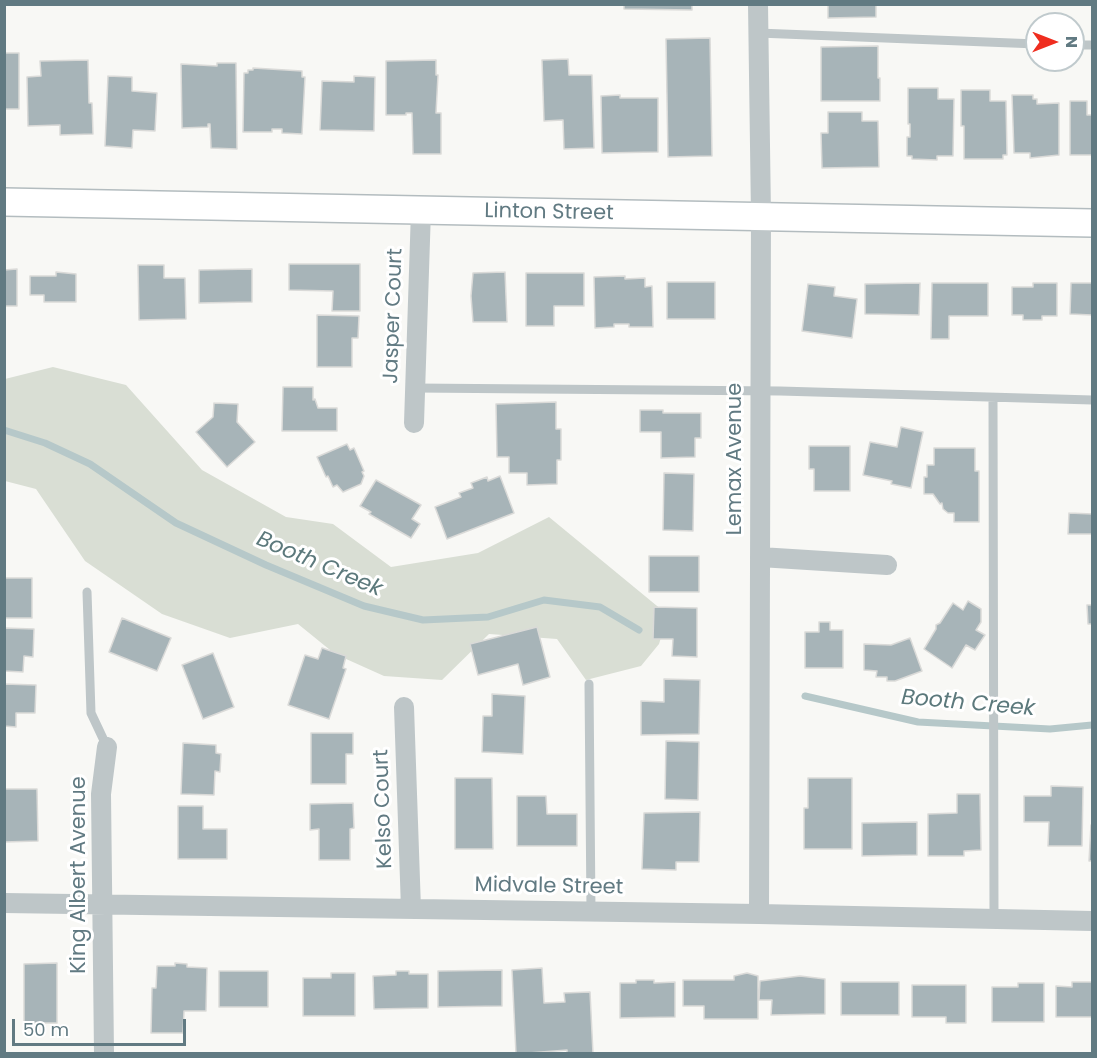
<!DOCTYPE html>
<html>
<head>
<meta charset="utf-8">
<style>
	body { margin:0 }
	#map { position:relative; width:1097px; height:1058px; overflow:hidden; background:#f8f8f5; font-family:Poppins,sans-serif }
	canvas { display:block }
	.frame { position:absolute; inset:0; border:6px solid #617a82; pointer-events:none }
	.north { position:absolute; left:1025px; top:12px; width:60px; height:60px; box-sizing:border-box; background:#fff; border:2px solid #c0cacd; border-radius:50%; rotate:90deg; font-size:16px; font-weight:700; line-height:24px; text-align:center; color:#617a82 }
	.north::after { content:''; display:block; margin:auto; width:21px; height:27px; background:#ef2d1f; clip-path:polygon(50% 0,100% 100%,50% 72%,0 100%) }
	.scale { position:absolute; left:12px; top:1019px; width:174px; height:27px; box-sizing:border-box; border:3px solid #617a82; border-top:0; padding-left:8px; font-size:18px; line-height:21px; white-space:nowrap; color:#617a82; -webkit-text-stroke:4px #fff; paint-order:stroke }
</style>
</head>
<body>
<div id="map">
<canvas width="1097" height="1058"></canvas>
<div class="frame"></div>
<div class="north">N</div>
<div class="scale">50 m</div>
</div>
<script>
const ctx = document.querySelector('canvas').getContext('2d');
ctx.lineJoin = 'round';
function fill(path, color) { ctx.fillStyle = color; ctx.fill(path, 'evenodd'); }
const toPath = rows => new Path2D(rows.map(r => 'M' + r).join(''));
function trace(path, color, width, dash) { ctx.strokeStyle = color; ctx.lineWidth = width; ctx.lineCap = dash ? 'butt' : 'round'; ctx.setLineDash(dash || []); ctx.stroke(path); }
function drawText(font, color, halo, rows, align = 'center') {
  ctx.font = font + ' Poppins,sans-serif'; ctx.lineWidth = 6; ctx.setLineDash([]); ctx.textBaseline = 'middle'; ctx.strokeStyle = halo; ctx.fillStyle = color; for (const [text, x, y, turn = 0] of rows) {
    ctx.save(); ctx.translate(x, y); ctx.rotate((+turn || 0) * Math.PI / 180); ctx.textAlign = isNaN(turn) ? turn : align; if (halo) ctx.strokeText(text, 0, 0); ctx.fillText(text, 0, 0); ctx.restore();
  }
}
fill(toPath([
	[53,367,126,385,202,470,286,517,333,524,391,567,478,553,549,517,668,615,659,644,641,666,586,680,557,639,489,634,442,680,384,676,335,654,298,624,230,638,162,614,85,561,36,489,5,481,5,379]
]), '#d9ded4');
trace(toPath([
	[4,430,45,443,90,464,176,523,266,565,364,606,423,620,488,617,544,600,600,607,639,630],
	[805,696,918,722,1050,729,1092,725]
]), '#b6c8c9', 7);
const building = toPath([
	[624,4,692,4,692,10,624,9,624,4],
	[828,4,876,4,876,17,828,18,828,4],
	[710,38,712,156,668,157,666,39,710,38],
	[878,46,878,78,880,78,880,101,821,101,821,47,878,46],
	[4,53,19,53,19,109,4,109,4,53],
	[568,59,569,75,592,75,594,148,564,149,563,120,544,121,542,60,568,59],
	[88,60,89,103,92,103,93,134,60,135,60,125,28,126,27,77,41,76,40,61,88,60],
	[436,60,436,75,438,75,436,113,441,113,441,154,413,154,412,113,406,113,406,115,386,115,386,61,436,60],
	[217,63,236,63,237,149,211,148,210,124,208,124,208,127,182,128,181,64,217,66,217,63],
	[253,68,302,71,302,77,305,77,302,134,282,133,282,129,272,129,272,132,243,132,244,73,248,73,248,70,253,70,253,68],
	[108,76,132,77,132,91,157,93,155,131,133,130,132,148,105,146,108,76],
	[354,76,375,77,374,131,320,130,322,81,354,82,354,76],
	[908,88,938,88,938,99,954,99,953,156,937,156,937,160,912,159,912,156,907,156,907,137,910,137,910,124,908,124,908,88],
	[961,90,990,90,990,101,1006,101,1007,155,1003,155,1003,159,964,159,964,126,961,126,961,90],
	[620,95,620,98,658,98,658,152,602,153,601,96,620,95],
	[1012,95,1033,95,1033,99,1037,99,1037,104,1059,103,1059,155,1030,158,1030,153,1014,153,1012,95],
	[1070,101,1087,101,1087,115,1092,115,1092,155,1070,155,1070,101],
	[828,112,862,112,862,121,878,121,879,167,822,168,821,133,828,133,828,112],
	[289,264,360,264,360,311,332,311,333,291,289,290,289,264],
	[138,265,164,265,164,278,185,278,186,319,139,320,138,265],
	[17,269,17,306,4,306,4,270,17,269],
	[252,269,252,302,199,303,199,270,252,269],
	[56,272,76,274,76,302,44,302,44,295,30,295,30,276,56,276,56,272],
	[505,272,507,322,473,322,471,296,473,273,505,272],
	[526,273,584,273,584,306,554,306,554,326,526,326,526,273],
	[625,276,625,279,645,278,645,287,652,286,653,327,629,327,629,324,614,324,614,327,595,328,594,277,625,276],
	[667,282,715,282,715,319,667,319,667,282],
	[920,283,919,315,865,314,865,284,920,283],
	[932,283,988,283,988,316,949,316,949,339,931,339,932,283],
	[1033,283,1057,283,1057,316,1042,316,1042,320,1023,320,1023,315,1012,315,1012,287,1033,287,1033,283],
	[1071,283,1092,283,1092,315,1070,314,1071,283],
	[808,284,835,287,834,296,857,299,852,338,802,331,808,284],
	[317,315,359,316,358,338,352,338,352,367,317,367,317,315],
	[283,387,313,387,313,400,315,399,318,408,337,408,337,431,282,431,283,387],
	[556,402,556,429,561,429,561,460,557,460,557,484,527,485,527,473,509,473,509,457,497,457,496,404,556,402],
	[214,403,238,404,237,422,255,442,227,467,196,432,213,417,214,403],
	[640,410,663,410,663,413,701,413,701,438,695,438,695,457,661,458,661,432,640,432,640,410],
	[901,427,923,432,911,488,891,484,892,481,863,475,870,442,897,447,901,427],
	[347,444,350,450,354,448,364,471,362,472,364,476,361,484,343,492,337,485,333,487,328,476,326,477,317,457,347,444],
	[809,446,850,446,850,491,814,491,814,469,809,469,809,446],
	[934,448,975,448,975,471,979,471,979,522,954,522,954,513,948,513,943,509,942,503,940,504,933,494,924,494,924,477,927,477,927,465,934,465,934,448],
	[664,473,694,474,693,531,663,530,664,473],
	[500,476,514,513,447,539,435,507,461,497,459,493,473,488,471,483,487,477,488,481,500,476],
	[376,480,421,505,412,519,420,524,411,538,369,514,371,512,360,506,376,480],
	[1069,513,1092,514,1092,534,1068,534,1069,513],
	[649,556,699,556,699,592,649,592,649,556],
	[4,578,32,578,32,618,4,618,4,578],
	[968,601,981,609,981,622,976,630,985,635,975,650,966,645,952,668,924,649,936,629,936,625,940,623,953,603,963,610,968,601],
	[1087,605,1092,605,1092,624,1088,624,1087,605],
	[654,607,697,608,697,657,672,656,673,639,653,639,654,607],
	[122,618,171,638,157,671,109,652,122,618],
	[819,622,830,622,830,630,843,630,843,668,805,668,805,632,819,632,819,622],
	[537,627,550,677,523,685,518,664,478,675,470,644,537,627],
	[4,628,34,629,33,657,24,656,23,672,4,671,4,628],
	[910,638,922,671,895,681,887,681,887,677,876,677,877,671,864,670,864,644,891,645,910,638],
	[322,648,346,656,343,668,346,669,329,719,288,705,305,655,318,659,322,648],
	[213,653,234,707,203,719,182,665,213,653],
	[664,679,700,680,699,734,641,735,641,701,664,702,664,679],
	[4,684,36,685,35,713,16,713,16,727,4,726,4,684],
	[492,694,525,696,523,754,482,752,483,716,492,716,492,694],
	[311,733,353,733,353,754,346,754,346,784,311,784,311,733],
	[666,741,699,742,698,800,665,799,666,741],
	[183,743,216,745,216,753,221,754,220,772,215,771,214,795,181,794,183,743],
	[455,778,492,778,493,849,455,849,455,778],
	[808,778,852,778,852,849,804,849,804,808,808,808,808,778],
	[1051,786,1083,787,1082,846,1048,846,1049,822,1024,822,1024,796,1051,796,1051,786],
	[4,789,37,789,38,841,4,842,4,789],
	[957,794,980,794,981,850,964,851,964,856,928,856,928,814,957,813,957,794],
	[517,796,546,796,547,814,577,814,577,846,517,846,517,796],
	[353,803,354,828,350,829,350,860,319,860,319,829,310,830,310,804,353,803],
	[178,806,203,806,203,829,227,829,227,859,178,859,178,806],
	[700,812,699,862,676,862,676,870,642,869,644,813,700,812],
	[917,822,917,855,862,856,862,823,917,822],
	[1091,825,1092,825,1092,861,1089,861,1091,825],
	[57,963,57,1023,24,1023,24,964,57,963],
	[175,963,187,964,187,967,207,968,206,1011,184,1011,183,1033,151,1033,152,988,156,988,157,966,175,966,175,963],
	[542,968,544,1003,565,1002,564,993,590,992,593,1054,567,1054,567,1050,516,1054,512,970,542,968],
	[502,970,502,1006,438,1007,438,971,502,970],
	[219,971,268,971,268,1007,219,1007,219,971],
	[396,971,409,971,409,974,428,974,428,1008,374,1009,373,976,396,975,396,971],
	[331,973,355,973,355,1016,303,1016,303,978,331,978,331,973],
	[747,973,758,976,758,1019,704,1019,704,1006,683,1006,683,980,734,980,734,976,747,973],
	[800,976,825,979,825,1014,771,1015,772,1000,759,1000,760,981,800,976],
	[636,980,654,980,654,983,675,982,675,1017,620,1018,620,983,636,983,636,980],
	[841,982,899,982,899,1015,841,1015,841,982],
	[1072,982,1092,982,1092,1017,1056,1017,1056,986,1072,987,1072,982],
	[1018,983,1044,983,1044,1022,992,1022,992,987,1018,987,1018,983],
	[912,985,966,985,966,1023,946,1023,946,1017,912,1017,912,985]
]);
fill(building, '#a7b4b8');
trace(building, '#dadad8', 1.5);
const secondary = toPath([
	[4,202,1092,223]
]);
trace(secondary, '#b3bcbf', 30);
trace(toPath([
	[758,33,1037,44],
	[1073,45,1092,45],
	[415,388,780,391,1092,400],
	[993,398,994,919],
	[87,592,91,713,107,747],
	[589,684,591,911]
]), '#bec6c8', 9);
trace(toPath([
	[758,4,761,216,759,914],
	[414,423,421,210],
	[760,557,887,565],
	[404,707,411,909],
	[4,903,759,914,1092,921],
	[104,1054,101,794,107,747]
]), '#bec6c8', 20);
trace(secondary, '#fff', 27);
drawText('21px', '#617a82', '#fff', [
	["Linton Street",549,213,1],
	["Jasper Court",394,316,-88],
	["Lemax Avenue",736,459,-90],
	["Kelso Court",384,809,-92],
	["King Albert Avenue",80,875,-90],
	["Midvale Street",549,887,1]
]);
drawText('italic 22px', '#5c797c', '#fff', [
	["Booth Creek",319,565,23],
	["Booth Creek",968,704,5]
]);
</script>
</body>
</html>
